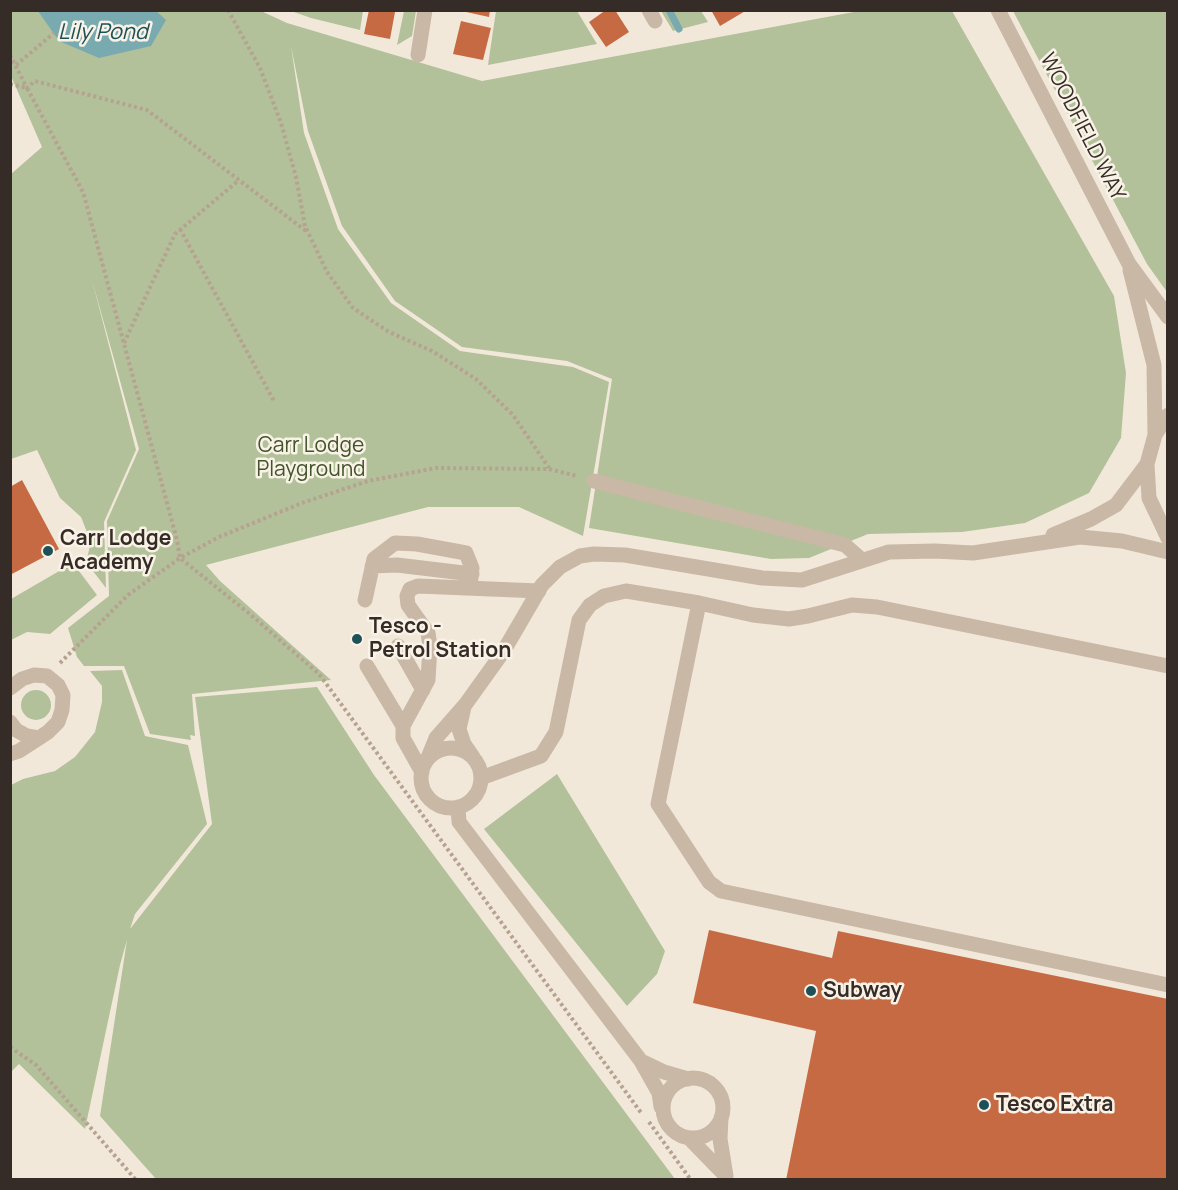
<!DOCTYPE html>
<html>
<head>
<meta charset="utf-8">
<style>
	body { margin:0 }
	#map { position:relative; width:1178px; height:1190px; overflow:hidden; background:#f2e8da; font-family:Manrope,sans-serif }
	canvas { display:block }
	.frame { position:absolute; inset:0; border:12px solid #362c27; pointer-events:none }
</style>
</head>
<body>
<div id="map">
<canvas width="1178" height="1190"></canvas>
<div class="frame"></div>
</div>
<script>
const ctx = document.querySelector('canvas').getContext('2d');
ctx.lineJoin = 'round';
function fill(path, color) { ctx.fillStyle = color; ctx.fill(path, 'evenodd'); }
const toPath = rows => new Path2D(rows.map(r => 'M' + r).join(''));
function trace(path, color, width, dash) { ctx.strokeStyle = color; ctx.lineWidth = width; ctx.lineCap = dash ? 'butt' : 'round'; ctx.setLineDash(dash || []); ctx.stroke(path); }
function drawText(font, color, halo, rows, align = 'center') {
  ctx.font = font + ' Manrope,sans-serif'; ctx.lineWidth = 5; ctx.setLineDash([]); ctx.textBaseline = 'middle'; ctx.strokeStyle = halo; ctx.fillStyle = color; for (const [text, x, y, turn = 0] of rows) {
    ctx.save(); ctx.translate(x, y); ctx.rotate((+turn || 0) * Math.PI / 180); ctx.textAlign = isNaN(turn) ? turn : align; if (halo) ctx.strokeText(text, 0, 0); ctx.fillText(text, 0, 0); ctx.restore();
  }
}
fill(toPath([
	[11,11,261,11,287,23,482,81,859,11,952,11,1114,296,1126,373,1121,438,1089,493,1025,523,962,532,868,534,809,558,771,559,589,528,612,379,567,361,462,347,395,301,342,226,308,131,291,46,304,133,338,229,391,303,460,351,573,367,609,382,583,536,519,507,428,507,206,565,220,581,331,680,192,694,195,736,190,735,191,740,150,734,124,666,84,666,77,657,68,628,109,596,107,521,139,449,92,280,136,450,104,522,106,588,86,562,91,542,81,517,60,498,37,450,11,459,11,174,42,147,11,76],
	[291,11,363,10,363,11,360,30,311,18],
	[404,11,416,11,412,36,397,45],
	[496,11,577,11,597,44,488,65],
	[661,11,701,11,708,22,673,31],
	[1013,11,1167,11,1167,292,1147,264],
	[73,563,97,595,50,634,27,632,11,640,11,599],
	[122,670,145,736,188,745,207,824,135,914,130,929,212,824,195,697,317,687,374,775,675,1179,156,1179,100,1116,127,940,120,965,85,1129,19,1064,11,1072,11,785,23,779,55,771,75,757,95,732,102,702,102,686,90,671],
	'21 705a15 15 0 1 1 30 0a15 15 0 1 1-30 0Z',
	[557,774,665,951,657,974,627,1006,484,829]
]), '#b2c19a');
fill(toPath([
	[38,11,156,11,166,20,151,46,99,58,59,41]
]), '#79aaaf');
trace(toPath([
	[669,10,679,29]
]), '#79aaaf', 7);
fill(toPath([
	[369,10,395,12,390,39,364,34],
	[457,10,490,10,489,17],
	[606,10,615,10,629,32,606,47,589,22],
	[711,10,747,10,720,26],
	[461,21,491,28,483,60,453,54],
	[22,480,59,549,10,575,10,487],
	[709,930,832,958,838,931,1168,999,1168,1180,786,1180,816,1031,693,1003]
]), '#c66a44');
trace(toPath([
	[228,10,260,68,281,123,296,177,305,226,327,272,353,308,389,332,432,351,476,379,513,415,549,468],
	[10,55,27,88,35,81,147,110,306,231],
	[16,65,54,33],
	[10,84,27,88,83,192,177,540,180,558,251,615,319,674,642,1114],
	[180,229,274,401],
	[124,343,175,234,239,180],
	[60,663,128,595,180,558,219,537,302,503,368,481,436,468,549,469,577,476],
	[10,1047,36,1065,136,1180],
	[649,1122,691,1180]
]), '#b5a290', 4, [3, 3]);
trace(toPath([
	[649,10,655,21],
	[998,10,1129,264,1168,317],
	[418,55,425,10],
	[1130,270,1154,365,1155,435],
	[1168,415,1155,435,1147,464,1149,498,1168,538],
	[594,481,845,545,862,560],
	[1053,535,1091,519,1116,505,1147,464],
	[372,566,397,565,472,574],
	[365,600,374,559,395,543,417,544,466,553,472,568,470,587],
	[699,603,658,804,709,882,721,891,1168,985],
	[398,646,423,690],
	[367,666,403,726],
	[10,688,22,679,34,675,47,676,58,685,63,695,62,710,58,722,48,732,39,738,27,736,16,730,10,722],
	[464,707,459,729,464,744,473,757],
	'421 778a30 30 0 1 1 60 0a30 30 0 1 1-60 0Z',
	[10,754,19,751,39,738],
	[427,760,436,738,465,705,503,652,542,585,560,567,580,556,594,554,625,555,762,578,802,580,889,552,935,551,973,553,1080,537,1122,541,1168,552],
	[422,772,403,738,403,726,428,680,430,646,428,633,408,605,407,596,410,589,418,586,539,591],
	[481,778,541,756,556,732,579,620,590,605,604,596,626,591,699,603,753,615,789,619,808,616,852,605,877,607,1168,666],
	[458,807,459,822,641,1061],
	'663 1108a30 30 0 1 1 60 0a30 30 0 1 1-60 0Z',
	[661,1107,659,1093,641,1061,664,1072,688,1079],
	[689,1138,726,1176,720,1139,721,1118]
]), '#cab8a6', 15);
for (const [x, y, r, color] of [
	[48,551,6,"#1d5057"],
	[357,639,6,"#1d5057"],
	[811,991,6,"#1d5057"],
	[984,1105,6,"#1d5057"]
]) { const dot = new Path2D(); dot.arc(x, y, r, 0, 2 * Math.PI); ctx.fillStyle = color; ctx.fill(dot); trace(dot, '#f9f2e7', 2); }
drawText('21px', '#362c27', '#f9f2e7', [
	["WOODFIELD WAY",1082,127,63]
]);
drawText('21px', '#43542b', '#f9f2e7', [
	["Carr Lodge",311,446],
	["Playground",311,470]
]);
drawText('bold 21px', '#362c27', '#f9f2e7', [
	["Carr Lodge",60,539],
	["Academy",60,563],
	["Tesco -",369,627],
	["Petrol Station",369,651],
	["Subway",823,991],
	["Tesco Extra",996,1105]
], 'left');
drawText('italic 22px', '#1d5057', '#f9f2e7', [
	["Lily Pond",103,33]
]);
</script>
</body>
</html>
